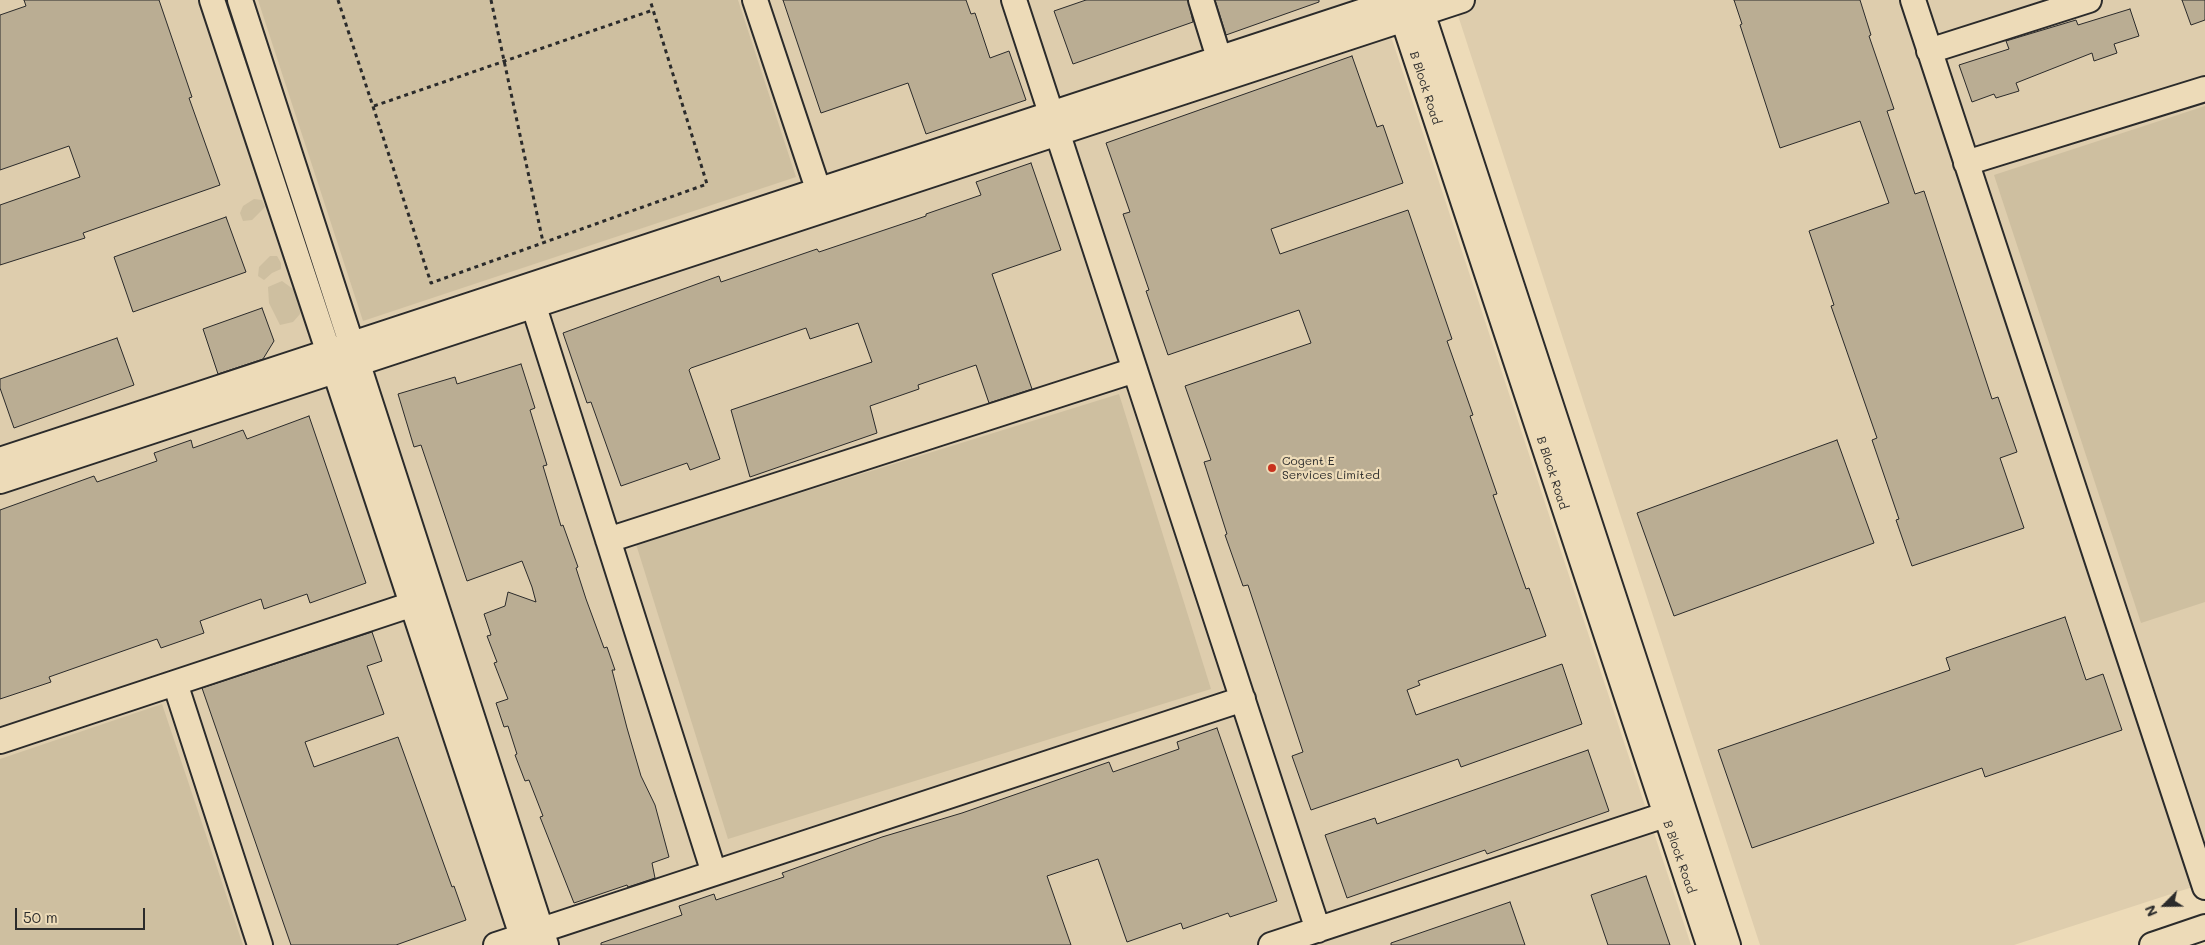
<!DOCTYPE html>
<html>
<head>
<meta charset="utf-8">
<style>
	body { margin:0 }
	#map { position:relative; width:2205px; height:945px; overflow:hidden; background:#eddbb8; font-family:Mali,sans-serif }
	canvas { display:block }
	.north { position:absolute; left:2140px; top:880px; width:50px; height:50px; -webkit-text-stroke:4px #eddbb8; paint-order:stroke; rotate:247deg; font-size:14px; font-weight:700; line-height:20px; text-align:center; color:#2b2b2b }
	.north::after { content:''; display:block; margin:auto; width:18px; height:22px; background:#2b2b2b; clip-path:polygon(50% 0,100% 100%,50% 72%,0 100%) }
	.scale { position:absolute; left:15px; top:908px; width:130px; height:22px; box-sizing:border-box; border:2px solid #2b2b2b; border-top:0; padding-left:6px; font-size:15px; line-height:18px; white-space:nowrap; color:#2b2b2b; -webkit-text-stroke:4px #eddbb8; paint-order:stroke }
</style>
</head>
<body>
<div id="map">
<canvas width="2205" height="945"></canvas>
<div class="north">N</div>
<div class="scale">50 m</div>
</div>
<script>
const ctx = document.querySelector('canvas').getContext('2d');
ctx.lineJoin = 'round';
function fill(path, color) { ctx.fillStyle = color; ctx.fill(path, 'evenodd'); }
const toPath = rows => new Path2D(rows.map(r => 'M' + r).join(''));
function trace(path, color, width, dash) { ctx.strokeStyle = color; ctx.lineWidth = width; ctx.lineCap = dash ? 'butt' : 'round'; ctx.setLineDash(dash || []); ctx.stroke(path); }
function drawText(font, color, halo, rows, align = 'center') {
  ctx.font = font + ' Mali,sans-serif'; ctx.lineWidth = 4.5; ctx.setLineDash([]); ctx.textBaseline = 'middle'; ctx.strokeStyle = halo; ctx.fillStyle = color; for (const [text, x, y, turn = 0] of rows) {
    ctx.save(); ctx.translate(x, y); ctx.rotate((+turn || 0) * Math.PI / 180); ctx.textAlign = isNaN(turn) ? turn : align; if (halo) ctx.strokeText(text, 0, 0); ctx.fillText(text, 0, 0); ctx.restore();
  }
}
fill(toPath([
	[0,0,1379,0,1691,945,0,945],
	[1453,0,2205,0,2205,883,2014,945,1760,945]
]), '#decdad');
fill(toPath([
	[258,0,738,0,796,177,363,321],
	[2205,106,2205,602,2141,623,1994,175],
	[254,199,262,200,265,207,252,220,243,221,240,213,243,206],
	[270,256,277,256,281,263,281,269,272,273,264,280,258,276,259,267],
	[282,281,293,289,301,303,300,314,293,322,280,325,269,303,268,287],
	[1119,394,1211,689,728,839,636,544],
	[162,704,243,945,0,945,0,759]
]), '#cebfa0');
const building = toPath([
	[24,0,159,0,192,97,189,98,220,185,83,233,85,238,0,265,0,205,80,177,69,146,0,170,0,15,26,6,24,0],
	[783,0,966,0,971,14,975,13,990,58,1009,51,1026,100,926,134,908,83,821,113,783,0],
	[1086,0,1188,0,1193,22,1073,64,1054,11,1086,0],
	[1215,0,1319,0,1319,2,1226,35,1215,0],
	[1734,0,1860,0,1871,35,1869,36,1894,109,1887,111,1915,194,1924,191,1992,399,1998,397,2017,452,2000,458,2024,528,1912,566,1896,520,1899,519,1872,440,1877,438,1831,306,1834,305,1809,231,1889,203,1860,121,1780,148,1740,25,1742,24,1734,0],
	[2182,0,2205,0,2205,20,2191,25,2182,0],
	[2130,9,2139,36,2114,44,2117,53,2094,61,2092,53,2016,83,2019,91,1996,98,1994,94,1972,102,1959,65,2009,49,2006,41,2076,20,2078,25,2130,9],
	[1352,56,1377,127,1383,125,1403,183,1271,229,1280,254,1408,210,1452,339,1447,341,1473,415,1470,416,1497,494,1493,495,1526,589,1529,588,1546,636,1418,681,1420,685,1407,690,1416,715,1562,664,1582,724,1461,767,1458,759,1311,810,1292,756,1303,752,1248,585,1243,586,1225,535,1227,534,1204,462,1211,460,1185,386,1311,343,1299,310,1168,355,1146,291,1149,290,1123,214,1130,212,1106,143,1352,56],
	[1031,163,1061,250,992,274,1032,389,989,403,976,365,918,385,919,389,870,406,877,433,750,477,731,410,872,362,858,323,810,339,806,328,691,368,689,370,720,459,690,470,687,463,621,486,591,402,587,403,563,333,719,276,721,282,817,249,819,252,926,216,926,214,981,195,976,182,1031,163],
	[226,217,246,272,133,312,114,257,226,217],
	[262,308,274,341,263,359,218,374,203,329,262,308],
	[117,338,134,385,14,428,0,388,0,379,117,338],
	[521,364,535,408,530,410,547,465,543,466,561,526,563,525,578,567,576,568,586,599,604,648,607,647,615,670,612,670,627,728,641,776,655,805,669,857,652,863,655,878,628,887,627,885,574,903,540,817,543,816,529,780,525,781,515,755,517,754,508,726,504,727,496,703,508,699,494,663,497,662,487,636,491,635,484,614,505,606,508,592,536,602,532,587,522,561,467,581,421,445,414,447,398,394,455,377,457,384,521,364],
	[309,416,366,583,310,603,307,594,264,609,261,599,200,621,204,633,161,648,157,639,49,677,51,682,0,699,0,510,94,476,97,482,157,461,154,453,191,440,193,448,243,430,247,439,309,416],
	[1837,440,1874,543,1674,616,1637,513,1837,440],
	[2065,617,2086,680,2103,674,2122,730,1985,777,1982,768,1752,848,1718,750,1950,670,1946,658,2065,617],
	[372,632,382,661,367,666,384,714,305,742,314,767,398,737,452,887,454,886,466,920,396,945,291,945,202,688,372,632],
	[1217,728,1277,901,1230,917,1228,913,1183,929,1181,923,1127,942,1098,859,1047,876,1071,945,601,945,601,943,682,915,679,906,714,894,716,900,784,877,782,873,882,837,962,813,1109,762,1113,772,1179,749,1177,742,1217,728],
	[1588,750,1609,811,1487,854,1485,850,1347,898,1325,835,1375,818,1377,824,1588,750],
	[1646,876,1670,945,1608,945,1591,895,1646,876],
	[1510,902,1525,945,1391,945,1391,943,1510,902]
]);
fill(building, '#baad93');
trace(building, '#2b2b2b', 1);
const minor = toPath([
	[212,0,525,945],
	[240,0,546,945],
	[755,0,824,207],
	[1014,0,1318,930],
	[1201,0,1219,58],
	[1418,0,1728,945],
	[1913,0,2205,887],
	[1398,4,1709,945],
	[1929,51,2089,0],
	[1966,163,2205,89],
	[529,291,714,873],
	[0,460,1397,0],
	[0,481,1462,0],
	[608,540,1135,370],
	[175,683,260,945],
	[0,741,428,599],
	[496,945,1243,699],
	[1271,945,1680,810],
	[2152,945,2205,927]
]);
trace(minor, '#2b2b2b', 28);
trace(toPath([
	[338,0,431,283,707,184,650,0],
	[491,0,543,242],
	[374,106,653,10]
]), '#2b2b2b', 3, [4, 4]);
trace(minor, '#eddbb8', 24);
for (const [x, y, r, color] of [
	[1272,468,5,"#c8321e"]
]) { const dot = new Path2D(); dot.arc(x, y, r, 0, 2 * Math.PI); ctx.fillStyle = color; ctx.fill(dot); trace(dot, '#eddbb8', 2); }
drawText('12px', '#2b2b2b', '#eddbb8', [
	["B Block Road",1425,88,72],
	["B Block Road",1552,473,72],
	["B Block Road",1679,857,71]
]);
drawText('12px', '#2b2b2b', '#eddbb8', [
	["Cogent E",1282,461],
	["Services Limited",1282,475]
], 'left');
</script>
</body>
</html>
